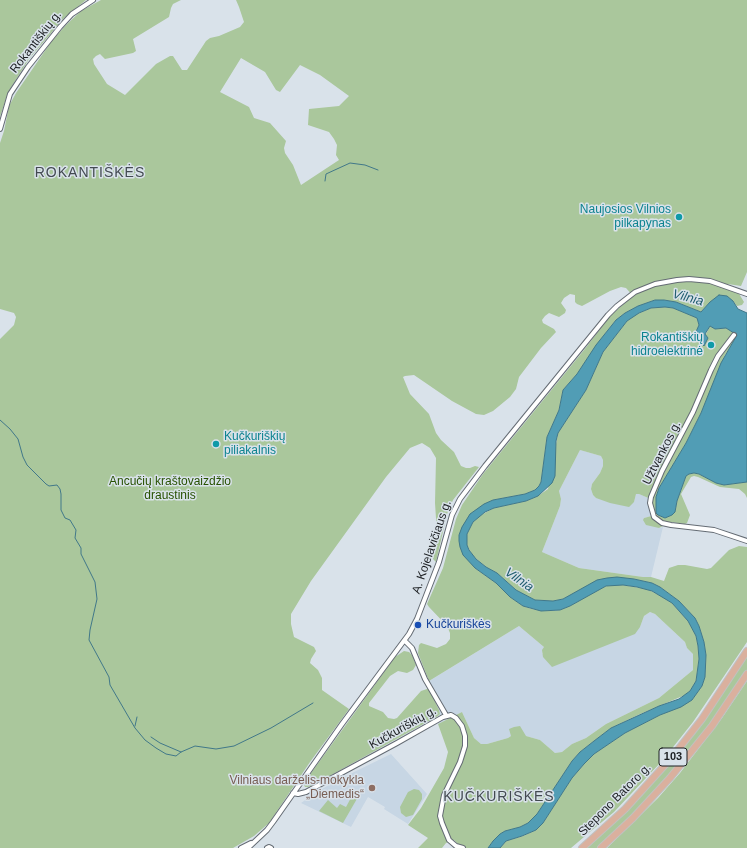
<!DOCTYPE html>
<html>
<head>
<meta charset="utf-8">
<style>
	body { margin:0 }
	canvas { display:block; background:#d9e2ea }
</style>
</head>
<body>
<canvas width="747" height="848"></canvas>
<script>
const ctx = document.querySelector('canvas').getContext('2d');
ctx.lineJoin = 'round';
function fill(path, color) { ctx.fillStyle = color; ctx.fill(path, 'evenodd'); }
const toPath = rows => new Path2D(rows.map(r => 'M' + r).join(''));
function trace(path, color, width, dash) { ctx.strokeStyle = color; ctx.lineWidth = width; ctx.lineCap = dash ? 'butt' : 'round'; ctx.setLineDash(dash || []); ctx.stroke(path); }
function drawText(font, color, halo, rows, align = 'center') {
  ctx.font = font + ' Helvetica,sans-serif'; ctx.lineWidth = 3; ctx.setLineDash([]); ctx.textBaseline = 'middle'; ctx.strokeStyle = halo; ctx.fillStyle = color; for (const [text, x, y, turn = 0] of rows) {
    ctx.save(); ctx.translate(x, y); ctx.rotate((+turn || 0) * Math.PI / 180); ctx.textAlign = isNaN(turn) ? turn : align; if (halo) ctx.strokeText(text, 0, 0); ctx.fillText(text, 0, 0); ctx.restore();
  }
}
fill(toPath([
	[580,450,601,456,603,460,603,466,600,473,592,484,591,489,593,495,596,498,634,502,636,494,639,494,653,500,653,508,655,515,644,518,659,528,663,527,651,577,643,577,579,568,542,552,560,506,561,499,559,491],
	[650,612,655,614,685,642,687,648,693,654,693,670,659,698,606,724,586,738,572,744,562,752,555,753,540,740,526,736,511,736,508,738,487,744,481,744,474,738,462,712,438,724,439,710,426,683,519,626,544,647,542,654,640,627,644,616],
	[391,754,427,794,408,824,384,809,385,807,368,797,351,827,301,803,317,792,342,777,348,775]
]), '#c7d6e4');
fill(toPath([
	[0,0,86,0,63,19,29,59,8,92,0,117],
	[101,0,181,0,173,4,171,8,169,17,133,39,136,51,133,53,105,59,100,54,96,56,93,59,94,64,107,84,125,95,156,64,170,56,173,56,182,70,187,70,206,41,210,38,219,36,240,27,244,22,239,7,236,0,747,0,747,272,741,286,728,284,727,288,738,292,744,302,742,305,737,306,733,301,710,302,701,312,676,302,664,300,655,300,638,306,625,313,616,320,607,331,577,374,563,390,559,410,547,437,541,482,539,486,535,490,525,494,493,500,459,535,475,568,496,583,510,597,523,606,532,609,552,611,560,610,570,606,601,588,610,585,623,585,647,589,665,598,672,603,688,621,696,636,698,646,699,659,696,681,690,691,685,695,638,715,611,728,594,741,580,752,572,761,537,814,528,823,520,827,505,831,500,834,493,841,488,848,462,848,454,840,446,843,442,848,418,848,428,838,408,825,421,808,444,768,448,752,438,724,462,712,474,738,481,744,487,744,508,738,511,736,509,729,514,727,520,726,526,736,540,740,555,753,562,752,572,744,586,738,606,724,659,698,693,670,693,654,687,648,685,642,655,614,650,612,644,616,640,627,635,634,552,667,543,657,542,650,544,647,519,626,429,681,418,653,419,645,421,643,437,648,446,644,450,639,450,633,447,626,429,607,427,604,443,568,456,519,462,505,483,474,584,350,611,315,633,296,626,288,621,287,610,291,582,306,577,304,575,302,575,295,570,294,564,298,561,303,566,310,565,313,559,317,549,313,545,316,542,320,543,323,554,329,556,332,541,348,519,377,516,389,510,397,493,411,484,415,476,414,452,401,414,375,405,376,403,377,410,394,429,414,436,433,441,440,454,452,461,466,466,468,470,468,475,466,479,467,453,500,447,514,436,562,433,559,436,546,437,534,435,503,436,458,430,448,422,443,410,448,386,477,311,581,291,614,291,624,294,637,314,647,316,651,311,659,310,663,318,670,322,678,322,690,349,709,310,762,269,823,254,836,233,848,0,848,0,339,14,325,16,317,14,313,0,309,0,143,4,131,9,106,16,93,51,42,66,25,81,11],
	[241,58,265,72,276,90,280,92,300,65,320,75,349,96,339,106,309,109,308,125,329,132,334,139,337,145,336,155,339,160,301,185,293,165,285,153,284,148,286,141,270,123,254,118,249,107,220,92],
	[665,307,673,308,697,318,699,325,695,334,705,336,710,326,715,329,726,328,737,335,737,337,725,355,701,413,686,443,659,488,656,497,656,513,658,515,665,518,672,515,675,512,677,501,686,476,689,474,694,473,699,474,716,483,724,485,747,482,747,498,745,494,739,489,720,487,698,477,694,476,691,477,681,494,690,515,687,523,685,524,671,522,659,528,646,525,643,520,644,518,655,515,653,508,653,500,639,494,636,494,634,502,629,507,610,503,596,498,593,495,591,489,592,484,600,473,603,466,603,460,601,456,580,450,559,491,561,499,560,506,542,552,579,568,643,577,651,577,664,581,669,568,678,565,685,565,707,569,711,568,729,550,739,546,747,547,747,642,693,722,662,761,614,812,591,831,571,848,500,848,506,841,523,836,536,830,543,823,572,778,584,764,594,754,625,733,660,715,692,700,702,686,705,677,706,655,704,642,699,626,695,618,679,601,660,587,652,583,634,579,573,594,563,599,553,601,535,600,516,590,497,573,486,567,472,555,467,545,467,534,473,522,479,516,494,508,526,501,538,496,548,489,558,433,586,390,603,352,627,321,635,315,651,308],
	[404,651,409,652,412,655,416,665,413,670,407,673,398,671,390,676,369,703,369,706,383,712,388,718,394,719,397,718,421,691,427,689,429,689,439,710,440,714,438,716,324,779,308,787,305,787,304,785,306,780,395,657],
	[747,656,747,670,719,711,689,752,645,802,615,832,597,848,586,848,632,805,672,761],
	[747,681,747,848,607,848,658,798,680,773,722,718],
	[414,789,419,790,422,794,422,799,413,815,406,817,401,813,400,807,408,792],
	[353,794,358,797,343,823,319,811,328,800,337,808,340,804,346,807]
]), '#aac79c');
const water = toPath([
	[719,295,727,296,733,301,738,309,747,313,747,482,724,485,716,483,699,474,694,473,689,474,686,476,677,501,675,512,672,515,665,518,658,515,656,513,656,497,659,488,686,443,701,413,721,363,737,335,726,328,715,329,710,326,705,334,708,338,704,346,695,337,695,334,699,325,697,318,673,308,665,307,651,308,639,313,627,321,603,352,586,390,558,433,556,441,555,476,552,483,538,496,526,501,494,508,485,512,473,522,467,534,467,545,469,550,476,559,486,567,497,573,516,590,535,600,553,601,563,599,597,580,607,578,617,577,634,579,652,583,660,587,679,601,695,618,699,626,704,642,706,655,705,677,702,686,692,700,681,707,660,715,625,733,594,754,584,764,572,778,543,823,536,830,522,836,506,841,500,848,488,848,493,841,500,834,505,831,520,827,528,823,537,814,572,761,580,752,594,741,611,728,659,706,679,699,690,691,696,681,699,659,698,646,696,636,688,621,672,603,652,591,637,587,623,585,606,586,570,606,560,610,541,611,523,606,510,597,496,583,475,568,463,555,460,547,459,541,459,535,462,527,470,514,484,504,493,500,525,494,535,490,539,486,541,482,547,437,559,410,563,390,577,374,596,345,616,320,625,313,638,306,655,300,664,300,676,302,701,312,710,302,719,295]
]);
fill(water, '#519db5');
trace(water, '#417889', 1);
trace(toPath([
	[325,181,326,174,350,163,365,165,378,170],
	[0,420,10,429,18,439,23,457,27,465,46,484,49,486,57,485,60,489,61,494,61,510,65,518,70,520,76,530,75,538,81,548,81,554,95,582,97,599,90,630,89,640,109,677,110,685,135,728,145,740,156,748,166,754,176,756,181,752,195,746,216,749,234,746,271,728,313,703],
	[135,726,137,717],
	[151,737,160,743,181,752]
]), '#417889', 1);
const minor = toPath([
	[0,129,10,94,28,67,60,27,72,14,93,0],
	[734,335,718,356,711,370,693,412,662,471,651,497,650,503,654,517,662,523,671,525,714,530,747,541],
	[405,641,412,648,425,679,446,715],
	[293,793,298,794,306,792,397,743,443,717,451,715,456,718,462,726,465,736,465,746,460,762,444,795,440,816,442,823,449,840,456,846,463,848],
	[241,848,251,843],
	[248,848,267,830,273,822,342,724,409,634,417,619,439,562,452,515,460,499,485,466,608,315,617,306,635,292,655,284,677,280,689,279,710,281,747,294],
	[267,848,269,847,271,848]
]);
const primary = toPath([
	[582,848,625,809,673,756,702,719,747,651],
	[601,848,633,818,670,778,712,726,747,674]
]);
trace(minor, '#656c74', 6);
trace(primary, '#c0c1c1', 8);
trace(minor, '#fff', 4);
trace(primary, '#dab09e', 6);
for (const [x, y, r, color] of [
	[679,217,4,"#0f9aa8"],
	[711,345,4,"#0f9aa8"],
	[216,444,4,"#0f9aa8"],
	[418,625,4,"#1a4fb4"],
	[372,788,4,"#8d6e63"]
]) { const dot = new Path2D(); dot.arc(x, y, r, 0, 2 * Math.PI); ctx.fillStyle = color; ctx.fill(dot); trace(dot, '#d9e2ea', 1.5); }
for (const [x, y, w] of [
	[673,757,28]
]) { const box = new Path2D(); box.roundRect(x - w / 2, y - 9, w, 18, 3); ctx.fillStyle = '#d9e2ea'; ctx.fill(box); trace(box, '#1d2023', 1); }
drawText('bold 11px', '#1d2023', null, [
	["103",673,757]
]);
drawText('12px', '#1d2023', '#d9e2ea', [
	["Rokantiškių g.",36,42,-52],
	["Užtvankos g.",662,453,-63],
	["A. Kojelavičiaus g.",432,547,-71],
	["Kučkuriškių g.",403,728,-29],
	["Stepono Batoro g.",615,800,-45]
]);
drawText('12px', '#0d838f', '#d9e2ea', [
	["Naujosios Vilnios",671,210],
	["pilkapynas",671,224],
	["Rokantiškių",703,338],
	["hidroelektrinė",703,352],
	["Kučkuriškių",224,437,"left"],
	["piliakalnis",224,451,"left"]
], 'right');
drawText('12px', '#275101', '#d9e2ea', [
	["Ancučių kraštovaizdžio",170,482],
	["draustinis",170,496]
]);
drawText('12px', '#164399', '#d9e2ea', [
	["Kučkuriškės",426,625]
], 'left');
drawText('12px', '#785e54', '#d9e2ea', [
	["Vilniaus darželis-mokykla",364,781],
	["„Diemedis“",364,795]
], 'right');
drawText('italic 13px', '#215e70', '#d9e2ea', [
	["Vilnia",688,298,15],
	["Vilnia",519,580,35]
]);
ctx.letterSpacing = '1px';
drawText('14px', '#434a51', '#d9e2ea', [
	["ROKANTIŠKĖS",90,173],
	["KUČKURIŠKĖS",499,797]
]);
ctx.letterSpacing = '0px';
</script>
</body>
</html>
